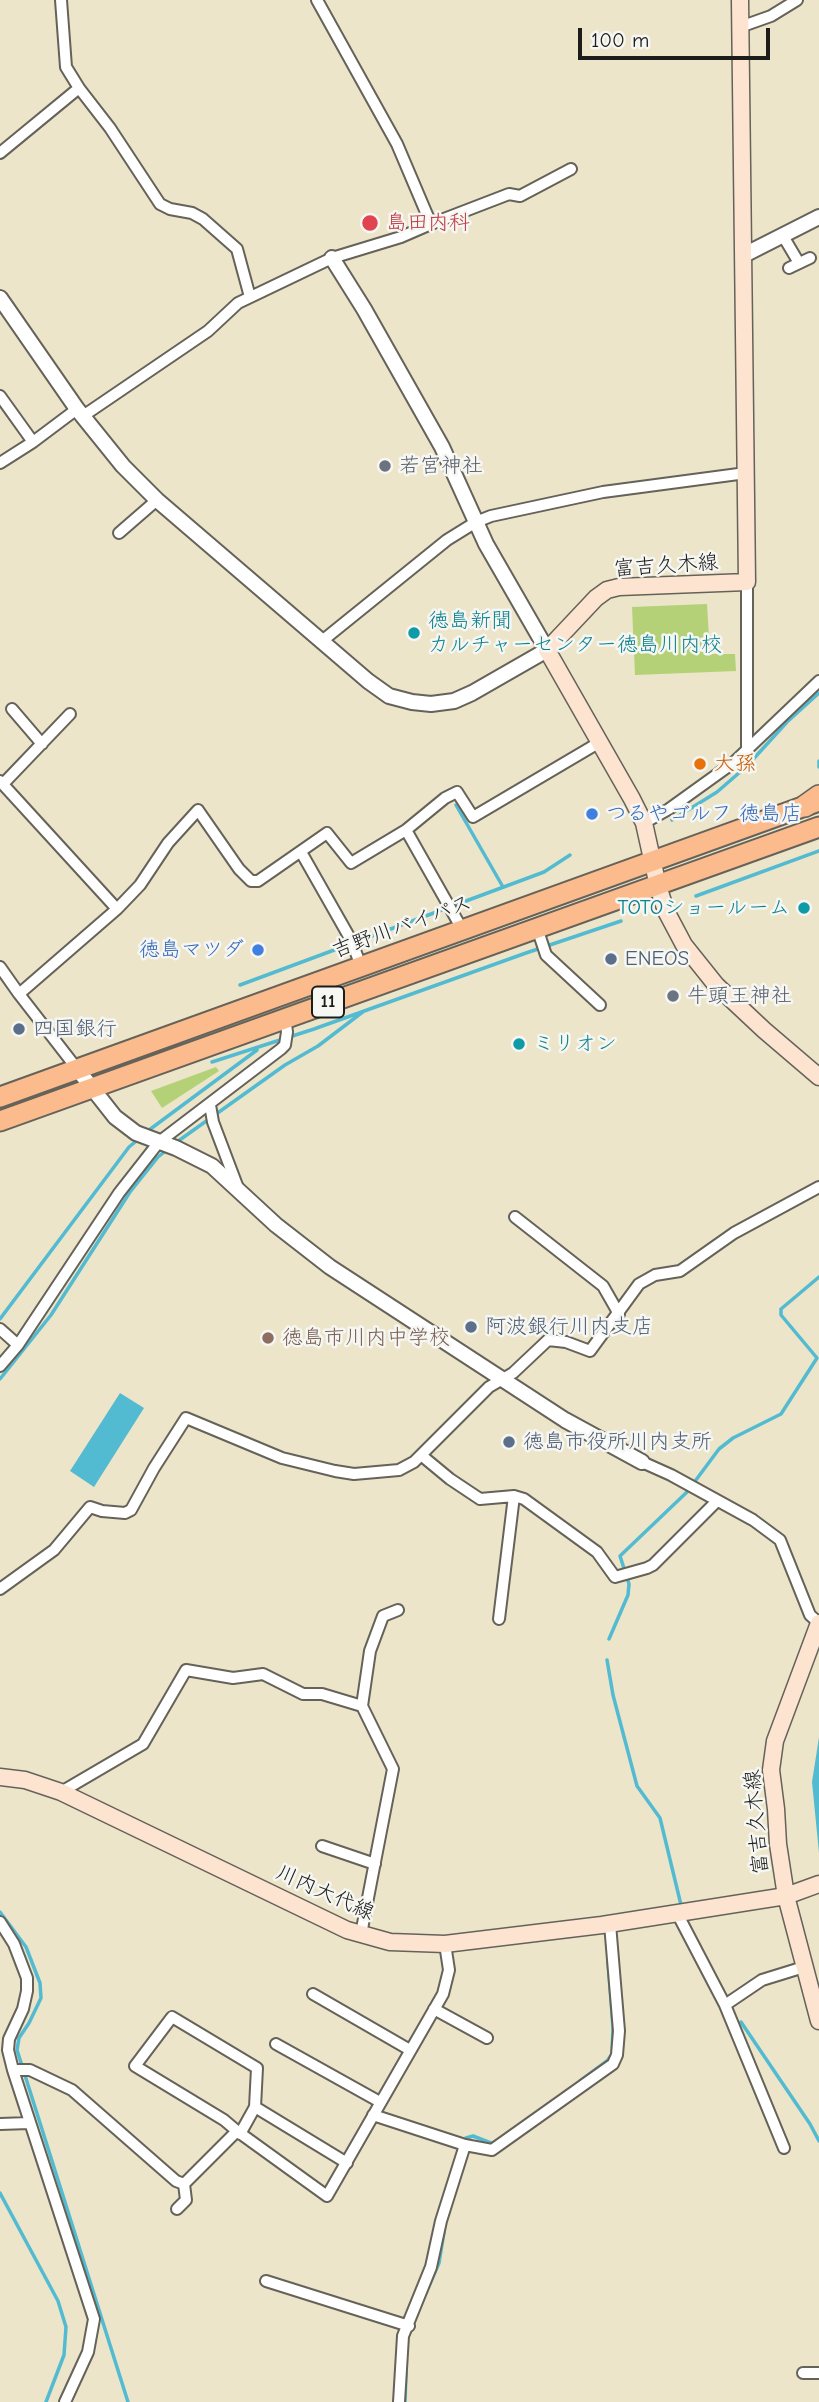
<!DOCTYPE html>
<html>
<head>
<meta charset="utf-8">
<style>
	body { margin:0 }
	#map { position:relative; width:819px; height:2402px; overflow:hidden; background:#ece5ca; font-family:"Comic Neue",sans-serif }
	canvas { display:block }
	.scale { position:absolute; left:578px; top:28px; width:192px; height:32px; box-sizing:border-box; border:4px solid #1c1c1c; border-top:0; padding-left:9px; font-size:21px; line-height:24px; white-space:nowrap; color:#1c1c1c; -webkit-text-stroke:5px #f6f6f2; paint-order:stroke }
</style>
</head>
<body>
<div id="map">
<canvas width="819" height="2402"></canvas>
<div class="scale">100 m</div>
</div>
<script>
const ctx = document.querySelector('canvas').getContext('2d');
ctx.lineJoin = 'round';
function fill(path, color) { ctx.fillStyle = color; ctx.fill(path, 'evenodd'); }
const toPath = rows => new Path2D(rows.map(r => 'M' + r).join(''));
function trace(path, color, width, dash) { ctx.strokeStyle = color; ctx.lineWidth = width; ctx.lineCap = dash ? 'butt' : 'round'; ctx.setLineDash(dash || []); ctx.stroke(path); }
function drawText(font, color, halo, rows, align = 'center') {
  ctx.font = font + ' "Comic Neue","Klee One",sans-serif'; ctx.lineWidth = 5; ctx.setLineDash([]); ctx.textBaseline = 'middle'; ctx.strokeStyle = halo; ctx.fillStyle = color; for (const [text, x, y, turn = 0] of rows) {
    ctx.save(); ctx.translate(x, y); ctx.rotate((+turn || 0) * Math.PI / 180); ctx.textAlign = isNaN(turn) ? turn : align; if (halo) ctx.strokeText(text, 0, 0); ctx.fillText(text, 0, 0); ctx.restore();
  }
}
fill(toPath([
	[707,604,710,654,735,654,736,671,635,675,632,607],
	[216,1067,219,1071,162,1108,151,1091]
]), '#b4d177');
fill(toPath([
	[120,1393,144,1408,94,1487,70,1471],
	[819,1737,819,1853,812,1782]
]), '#53bbd1');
trace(toPath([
	[819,767,819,761],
	[456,805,503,887],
	[672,820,717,792,747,766,787,722,819,693],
	[696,896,819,851],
	[240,985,544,872,570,855],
	[212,1062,314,1029,526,953,621,921],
	[145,1133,257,1050],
	[174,1144,285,1065,318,1046,364,1011],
	[0,1319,129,1147,140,1138],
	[0,1379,51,1315,130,1192,158,1157,168,1149],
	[609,1639,628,1595,629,1584,620,1556,687,1492,719,1449,733,1438,781,1414,817,1358,781,1315,781,1309,819,1277],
	[607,1660,613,1695,637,1786,660,1818,681,1905],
	[0,1912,26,1947,40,1983,41,1998,29,2023,19,2038,17,2050,128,2402],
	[741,2022,810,2124,819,2141],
	[580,2081,607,2061,612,2054,613,2027,608,1962],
	[466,2138,473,2136,491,2143,497,2142],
	[0,2193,58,2301,66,2327,64,2355,46,2402],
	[425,2295,439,2263,444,2232],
	[405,2402,406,2373]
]), '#53bbd1', 3.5);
const minor = toPath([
	[740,27,771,16,797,0],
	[79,88,110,128,160,204,170,209,192,213,203,219,237,249,250,297],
	[0,153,79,88,66,67,61,0],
	[431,224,509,194,520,196,571,169],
	[783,236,799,263],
	[789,268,810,258],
	[0,396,33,442],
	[83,416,208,331,238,303,332,258,401,237,431,224,397,144,317,0],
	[0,463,33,442,77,409],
	[119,533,157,500],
	[322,641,447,540,476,522,491,516,603,492,746,473],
	[12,709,42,744],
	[747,747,747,582],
	[0,781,117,909,19,994,78,1070],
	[3,784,70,714],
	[644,823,669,809,733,763,819,681],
	[406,830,462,929],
	[301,852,351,940,361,966],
	[117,909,140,885,168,843,198,810,239,869,251,881,258,881,327,833,351,863,406,830,445,798,457,792,473,817,600,742],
	[537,928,546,955,600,1005],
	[0,967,19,994],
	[210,1105,213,1122,238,1188],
	[515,1217,603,1286,619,1314],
	[0,1329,18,1345],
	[0,1366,18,1345,119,1193,159,1142,281,1049,285,1045,287,1032,285,1017],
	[421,1455,450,1479,480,1499,514,1496,524,1499,597,1552,615,1577,647,1568,653,1565,717,1501],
	[642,1462,671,1475,753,1520,780,1540,810,1615,819,1623],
	[0,1589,54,1550,90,1507,102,1511,125,1513,131,1510,154,1468,186,1418,282,1458,335,1471,354,1474,399,1470,414,1462,489,1387,513,1373,548,1340,566,1342,590,1351,639,1284,655,1275,680,1271,734,1233,819,1187],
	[499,1619,514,1496],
	[61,1792,143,1744,186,1670,233,1678,263,1674,303,1694,322,1694,362,1706],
	[322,1846,375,1864],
	[677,1913,725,2005,784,2148],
	[0,1922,14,1944,27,1978,27,1991,23,2009,9,2039,8,2050,13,2070,94,2319,88,2352,65,2402],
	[361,1934,393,1769,362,1706,370,1651,383,1616,398,1610],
	[313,1994,410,2050],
	[725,2005,762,1980,804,1967],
	[434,2009,487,2038],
	[276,2044,380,2102],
	[13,2070,30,2070,72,2090,176,2181,184,2184,237,2131,327,2196,443,1994,449,1970,445,1944],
	[373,2115,465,2145,492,2150,613,2064,617,2055,619,2031,610,1924],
	[0,2124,29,2123],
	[237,2131,224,2120,135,2066,172,2017,257,2068,255,2107,347,2163],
	[240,2134,255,2107],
	[177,2209,186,2200,184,2184],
	[266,2281,409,2326],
	[803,2373,819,2373],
	[399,2402,403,2336,431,2267,441,2221,465,2145]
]);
const tertiary = toPath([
	[744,255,819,217],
	[0,298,77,409,123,466,157,500,368,681,389,696,412,702,431,704,454,701,472,693,547,650,486,544,442,447,364,309,332,258],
	[78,1070,115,1117,136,1133,176,1148,212,1166,276,1225,330,1267,565,1420,642,1462]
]);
const secondary = toPath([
	[740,0,747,582,619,587,607,590,596,598,547,650,632,799,644,823,658,886,666,911,684,945,716,985,764,1030,819,1077],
	[819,1623,775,1741,771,1770,776,1809,778,1844,786,1896,819,2021],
	[0,1777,25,1780,61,1792,347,1930,390,1942,445,1944,602,1925,786,1896,819,1884]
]);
const trunk = toPath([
	[0,1097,819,801],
	[0,1121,819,827]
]);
const motorway = toPath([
	[805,806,819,796]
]);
trace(minor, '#656259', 14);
trace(tertiary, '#656259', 18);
trace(secondary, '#656259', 19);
trace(trunk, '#656259', 23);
trace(motorway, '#656259', 24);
trace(minor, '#fff', 10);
trace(tertiary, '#fff', 14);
trace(secondary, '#fde4d1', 16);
trace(trunk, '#fbbb8d', 19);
trace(motorway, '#fbbb8d', 21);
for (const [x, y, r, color] of [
	[370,223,9,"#e0444e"],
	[385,466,7,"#6b7280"],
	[414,633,7,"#0f9aa8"],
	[700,764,7,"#e8710a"],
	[592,814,7,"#3f7fe0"],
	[804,908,7,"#0f9aa8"],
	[258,950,7,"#3f7fe0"],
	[611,959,7,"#5c6f8a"],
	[673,996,7,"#6b7280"],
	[19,1029,7,"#5c6f8a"],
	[519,1044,7,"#0f9aa8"],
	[471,1327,7,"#5c6f8a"],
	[268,1338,7,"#8d6e63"],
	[509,1442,7,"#5c6f8a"]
]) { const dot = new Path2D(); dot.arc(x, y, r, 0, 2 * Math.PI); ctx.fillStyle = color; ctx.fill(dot); trace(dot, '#f6f6f2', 2.5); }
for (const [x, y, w] of [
	[328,1002,32]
]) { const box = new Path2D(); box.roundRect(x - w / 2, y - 15.5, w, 31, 5); ctx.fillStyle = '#f6f6f2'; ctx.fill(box); trace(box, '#1c1c1c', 2); }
drawText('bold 19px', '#1c1c1c', null, [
	["11",328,1002]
]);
drawText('21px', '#be3a42', '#f6f6f2', [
	["島田内科",386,223]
], 'left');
drawText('21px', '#5b616d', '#f6f6f2', [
	["若宮神社",399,466],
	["牛頭王神社",687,996]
], 'left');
drawText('21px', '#1c1c1c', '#f6f6f2', [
	["富吉久木線",666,566,-4],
	["吉野川バイパス",402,927,-20],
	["富吉久木線",757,1822,-95],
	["川内大代線",325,1893,24]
]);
drawText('21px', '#0d838f', '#f6f6f2', [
	["徳島新聞",428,621],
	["カルチャーセンター徳島川内校",428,645],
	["TOTOショールーム",790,908,"right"],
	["ミリオン",533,1044]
], 'left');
drawText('21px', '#c56008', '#f6f6f2', [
	["大孫",714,764]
], 'left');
drawText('21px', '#366cbe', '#f6f6f2', [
	["つるやゴルフ 徳島店",606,814],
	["徳島マツダ",244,950,"right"]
], 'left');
drawText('21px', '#4e5e75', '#f6f6f2', [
	["ENEOS",625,959],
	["四国銀行",33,1029],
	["阿波銀行川内支店",485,1327],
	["徳島市役所川内支所",523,1442]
], 'left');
drawText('21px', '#785e54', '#f6f6f2', [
	["徳島市川内中学校",282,1338]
], 'left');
</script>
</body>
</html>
